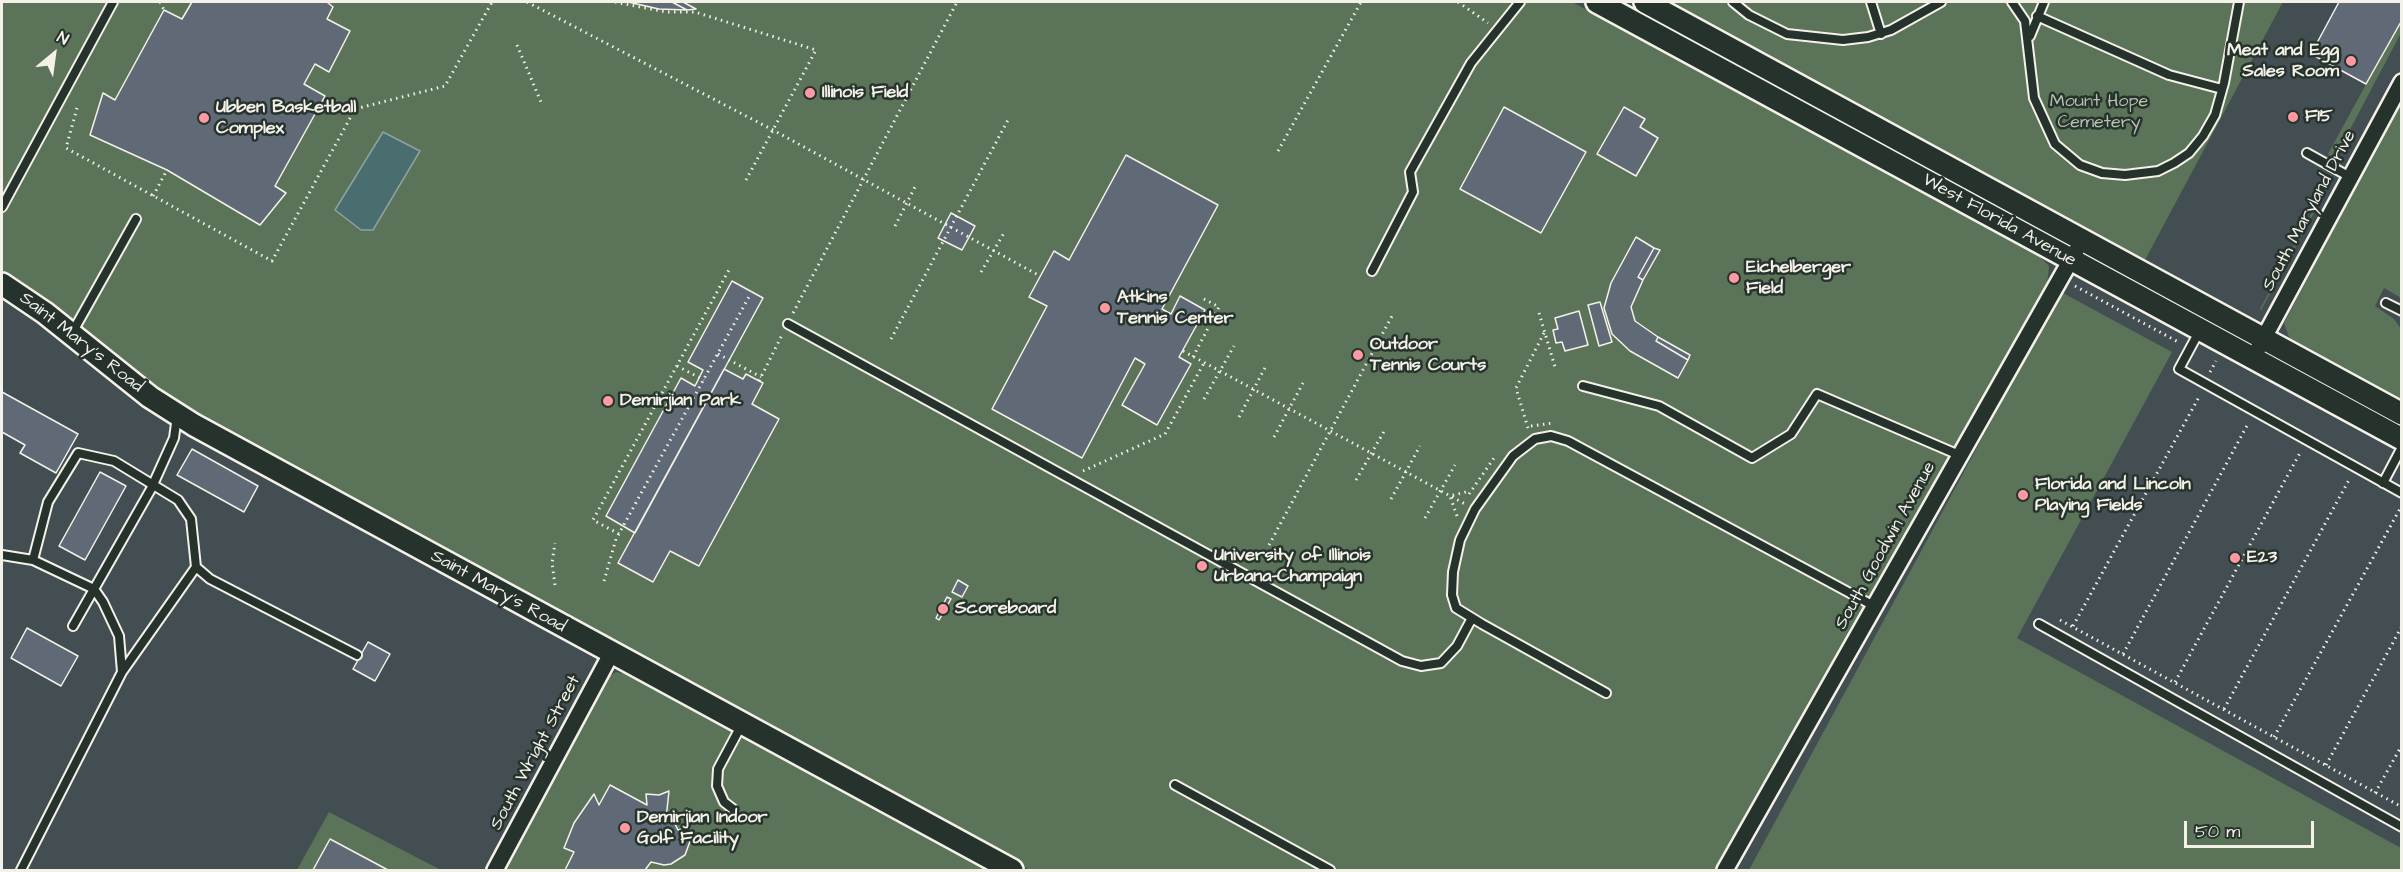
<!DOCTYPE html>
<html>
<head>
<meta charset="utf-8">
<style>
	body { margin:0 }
	#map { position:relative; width:2403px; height:872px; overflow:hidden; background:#374343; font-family:"Architects Daughter",sans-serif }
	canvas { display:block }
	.frame { position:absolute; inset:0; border:3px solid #f4f1e8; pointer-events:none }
	.north { position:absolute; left:24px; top:24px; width:60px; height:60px; -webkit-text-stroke:4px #26332d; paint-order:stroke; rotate:29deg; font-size:16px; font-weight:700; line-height:24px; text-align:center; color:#f4f1e8 }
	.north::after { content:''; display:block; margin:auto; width:21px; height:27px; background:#f4f1e8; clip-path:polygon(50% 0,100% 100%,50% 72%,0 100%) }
	.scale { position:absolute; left:2184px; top:821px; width:130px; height:27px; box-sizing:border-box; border:3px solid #f4f1e8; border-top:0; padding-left:8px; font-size:18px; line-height:21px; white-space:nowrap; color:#f4f1e8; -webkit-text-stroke:4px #26332d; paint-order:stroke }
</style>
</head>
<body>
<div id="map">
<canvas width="2403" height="872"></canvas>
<div class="frame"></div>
<div class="north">N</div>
<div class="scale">50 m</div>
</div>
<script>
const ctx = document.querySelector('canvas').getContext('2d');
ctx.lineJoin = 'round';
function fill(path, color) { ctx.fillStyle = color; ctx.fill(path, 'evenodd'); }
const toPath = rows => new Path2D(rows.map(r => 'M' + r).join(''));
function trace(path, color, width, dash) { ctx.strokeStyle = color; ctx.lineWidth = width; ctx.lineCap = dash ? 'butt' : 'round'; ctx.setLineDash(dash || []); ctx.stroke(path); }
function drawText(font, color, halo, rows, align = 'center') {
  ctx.font = font + ' "Architects Daughter",sans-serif'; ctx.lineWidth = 5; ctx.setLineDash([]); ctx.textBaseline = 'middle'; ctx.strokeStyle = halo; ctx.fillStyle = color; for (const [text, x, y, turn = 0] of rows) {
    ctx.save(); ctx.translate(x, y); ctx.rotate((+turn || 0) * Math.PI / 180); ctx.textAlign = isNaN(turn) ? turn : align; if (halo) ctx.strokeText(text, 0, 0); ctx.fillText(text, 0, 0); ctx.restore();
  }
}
fill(toPath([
	[2,2,1665,2,2144,262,2283,2,2401,2,2401,870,2,870]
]), '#434e52');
fill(toPath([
	[2,2,1572,2,2037,254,2049,266,2047,286,1715,870,1030,870,184,409,140,380,48,304,2,273],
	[1665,2,2283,2,2144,262],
	[2401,20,2401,33,2337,154,2334,158,2330,156,2328,154],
	[2401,101,2401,298,2384,288,2375,306,2394,319,2401,329,2401,401,2295,343,2289,337,2284,323],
	[2329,181,2328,187,2261,310,2260,309],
	[2061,292,2172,352,2017,638,2401,848,2401,870,1749,870],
	[616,672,629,675,992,870,505,870,607,677],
	[329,812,441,870,297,870]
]), '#5b7358');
const water = toPath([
	[383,132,420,151,373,230,361,230,335,210,383,132]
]);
fill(water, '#4a6d70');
trace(water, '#8ea2a0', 1.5);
const building = toPath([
	[192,2,327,2,333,7,327,19,350,31,329,72,315,64,304,84,325,96,275,186,286,193,260,225,167,170,90,135,103,93,115,100,164,10,182,19,192,2],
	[628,2,672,2,687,10,659,9,628,2],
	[672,2,683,2,696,9,687,10,672,2],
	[2339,2,2402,2,2402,20,2366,84,2311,54,2339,2],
	[1504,107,1586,152,1541,233,1460,189,1504,107],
	[1624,107,1645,119,1640,127,1658,138,1636,176,1597,154,1624,107],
	[1126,155,1218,205,1162,309,1171,314,1180,296,1205,310,1179,357,1191,364,1157,425,1122,405,1145,364,1135,358,1082,458,992,409,1047,306,1029,297,1054,251,1069,260,1126,155],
	[951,213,975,226,962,250,938,238,951,213],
	[1636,237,1654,248,1638,277,1643,280,1631,307,1635,321,1658,337,1656,341,1688,360,1678,378,1630,351,1612,334,1604,308,1611,283,1636,237],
	[1654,248,1660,250,1643,280,1638,277,1654,248],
	[732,281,763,298,635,533,606,516,681,378,695,386,703,370,688,362,732,281],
	[1600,302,1612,342,1599,346,1588,305,1600,302],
	[1579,311,1588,345,1565,351,1562,342,1556,343,1553,330,1558,329,1555,318,1579,311],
	[1658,337,1690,355,1688,360,1656,341,1658,337],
	[724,369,743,379,746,374,763,383,752,404,779,419,699,566,670,551,653,582,618,563,724,369],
	[2,392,78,434,56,473,20,453,25,445,2,432,2,392],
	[192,449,258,486,244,512,177,475,192,449],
	[100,472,126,486,85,560,59,546,100,472],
	[958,580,968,586,962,597,952,592,958,580],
	[947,597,951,599,939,620,936,618,947,597],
	[27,628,78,656,61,686,11,658,27,628],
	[368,642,390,654,375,681,353,669,368,642],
	[610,785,647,805,646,794,659,795,669,791,666,819,675,824,678,830,689,827,692,836,685,855,671,864,664,865,651,862,645,870,565,870,574,852,564,848,574,823,594,794,599,805,610,785],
	[330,839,388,870,313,870,330,839]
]);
fill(building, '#606976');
trace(building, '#f4f1e8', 1.5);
const lane = toPath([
	[1733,2,1749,15,1787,34,1843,40,1868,37,1891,30,1941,2],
	[1871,2,1881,34],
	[2012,2,2025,21,2034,98,2055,144,2080,165,2102,173,2125,175,2158,171,2174,163,2189,153,2203,136,2215,115,2224,83,2239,2],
	[2037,16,2169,75,2222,89],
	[2030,36,2044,2],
	[2307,153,2350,177],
	[2,207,113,2],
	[1372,271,1413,192,1410,172,1471,63,1520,2],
	[2386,303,2402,311],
	[788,324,1402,661,1421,666,1441,663,1457,646,1472,618],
	[2200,330,2179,369,2402,493],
	[72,333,136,219],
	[1583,386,1659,406,1752,458,1791,434,1817,394,1959,455],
	[2383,483,2402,447],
	[2,555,33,560,94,589,103,602,119,636,122,672,21,870],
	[33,560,48,502,78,453,114,461,178,500,191,519,196,567,210,579,357,655],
	[2039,624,2402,827],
	[73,626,151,489,174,438,177,416],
	[122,672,196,567],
	[1606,693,1482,624,1456,608,1452,595,1453,572,1460,540,1475,509,1513,456,1535,439,1551,436,1568,441,1874,606],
	[1175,785,1330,870],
	[733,809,724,802,717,786,718,769,741,726]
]);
const street = toPath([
	[2253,358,2402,82],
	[495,870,611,654],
	[1725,870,2076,251]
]);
const secondary = toPath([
	[1597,2,2402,439],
	[1645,2,2402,414],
	[2,284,45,313,150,397,194,425,1012,870]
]);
trace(lane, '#f4f1e8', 12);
trace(street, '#f4f1e8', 20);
trace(secondary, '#f4f1e8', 26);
trace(toPath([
	[160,2,164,10],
	[527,2,773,130,1040,276],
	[615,2,666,12,695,12,816,50,746,180],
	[1458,2,1488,23],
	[517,45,541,102],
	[77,108,66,148,272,261,355,109,445,86,492,2],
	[1278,151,1361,2],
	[153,196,167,170],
	[895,226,916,185],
	[981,272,1004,233],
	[2075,286,2180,343],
	[793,313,957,2],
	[1539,313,1555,367],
	[891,339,1008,120],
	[1183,351,1465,504],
	[718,354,761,377],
	[1193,357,1219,307,1202,298],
	[677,366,704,380],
	[2210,372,2216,361],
	[759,381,782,335],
	[1204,399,1234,346],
	[1239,417,1267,364],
	[1531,426,1553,423],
	[1528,428,1516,388,1545,331],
	[1274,437,1303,383],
	[1083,471,1165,434,1204,363],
	[1356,480,1386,428],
	[1469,494,1494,458],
	[1391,499,1420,446],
	[1457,516,1450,496,1470,491],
	[1425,518,1455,465],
	[619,534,593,520,730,268],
	[1269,545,1392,316],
	[604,581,616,539,750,295],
	[555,585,552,563,555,543],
	[2060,620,2402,807],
	[2073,626,2200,395],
	[2123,654,2249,422],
	[2175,682,2301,451],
	[2224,709,2350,478],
	[2274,737,2401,507],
	[2326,765,2402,626],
	[2375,793,2402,745]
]), '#f4f1e8', 3, [1.5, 4.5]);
trace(lane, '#26332d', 8);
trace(street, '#26332d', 15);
trace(secondary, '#26332d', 21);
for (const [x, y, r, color] of [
	[2351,61,6,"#ff9aa2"],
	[810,93,6,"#ff9aa2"],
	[2293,117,6,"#ff9aa2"],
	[204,118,6,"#ff9aa2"],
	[1734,278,6,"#ff9aa2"],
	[1105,308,6,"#ff9aa2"],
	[1358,355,6,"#ff9aa2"],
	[608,401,6,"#ff9aa2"],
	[2023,495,6,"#ff9aa2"],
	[2235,558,6,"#ff9aa2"],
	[1202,566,6,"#ff9aa2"],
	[943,609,6,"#ff9aa2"],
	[625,828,6,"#ff9aa2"]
]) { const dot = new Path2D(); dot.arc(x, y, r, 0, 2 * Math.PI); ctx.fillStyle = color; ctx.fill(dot); trace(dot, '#26332d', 2); }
drawText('bold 18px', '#f4f1e8', '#26332d', [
	["Meat and Egg",2339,51,"right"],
	["Sales Room",2339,72,"right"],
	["Illinois Field",822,93],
	["Ubben Basketball",216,108],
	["Complex",216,129],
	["F15",2305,117],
	["Eichelberger",1746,268],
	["Field",1746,289],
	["Atkins",1117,298],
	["Tennis Center",1117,319],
	["Outdoor",1370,345],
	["Tennis Courts",1370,366],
	["Demirjian Park",620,401],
	["Florida and Lincoln",2035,485],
	["Playing Fields",2035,506],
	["University of Illinois",1214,556],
	["Urbana-Champaign",1214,577],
	["E23",2247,558],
	["Scoreboard",955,609],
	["Demirjian Indoor",637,818],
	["Golf Facility",637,839]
], 'left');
drawText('18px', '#b7bfae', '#26332d', [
	["Mount Hope",2099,102],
	["Cemetery",2099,123]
]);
drawText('18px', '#f4f1e8', '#26332d', [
	["South Maryland Drive",2310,211,-62],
	["West Florida Avenue",1999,221,29],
	["Saint Mary's Road",81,343,38],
	["South Goodwin Avenue",1886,546,-61],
	["Saint Mary's Road",498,592,29],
	["South Wright Street",536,753,-62]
]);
</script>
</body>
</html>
